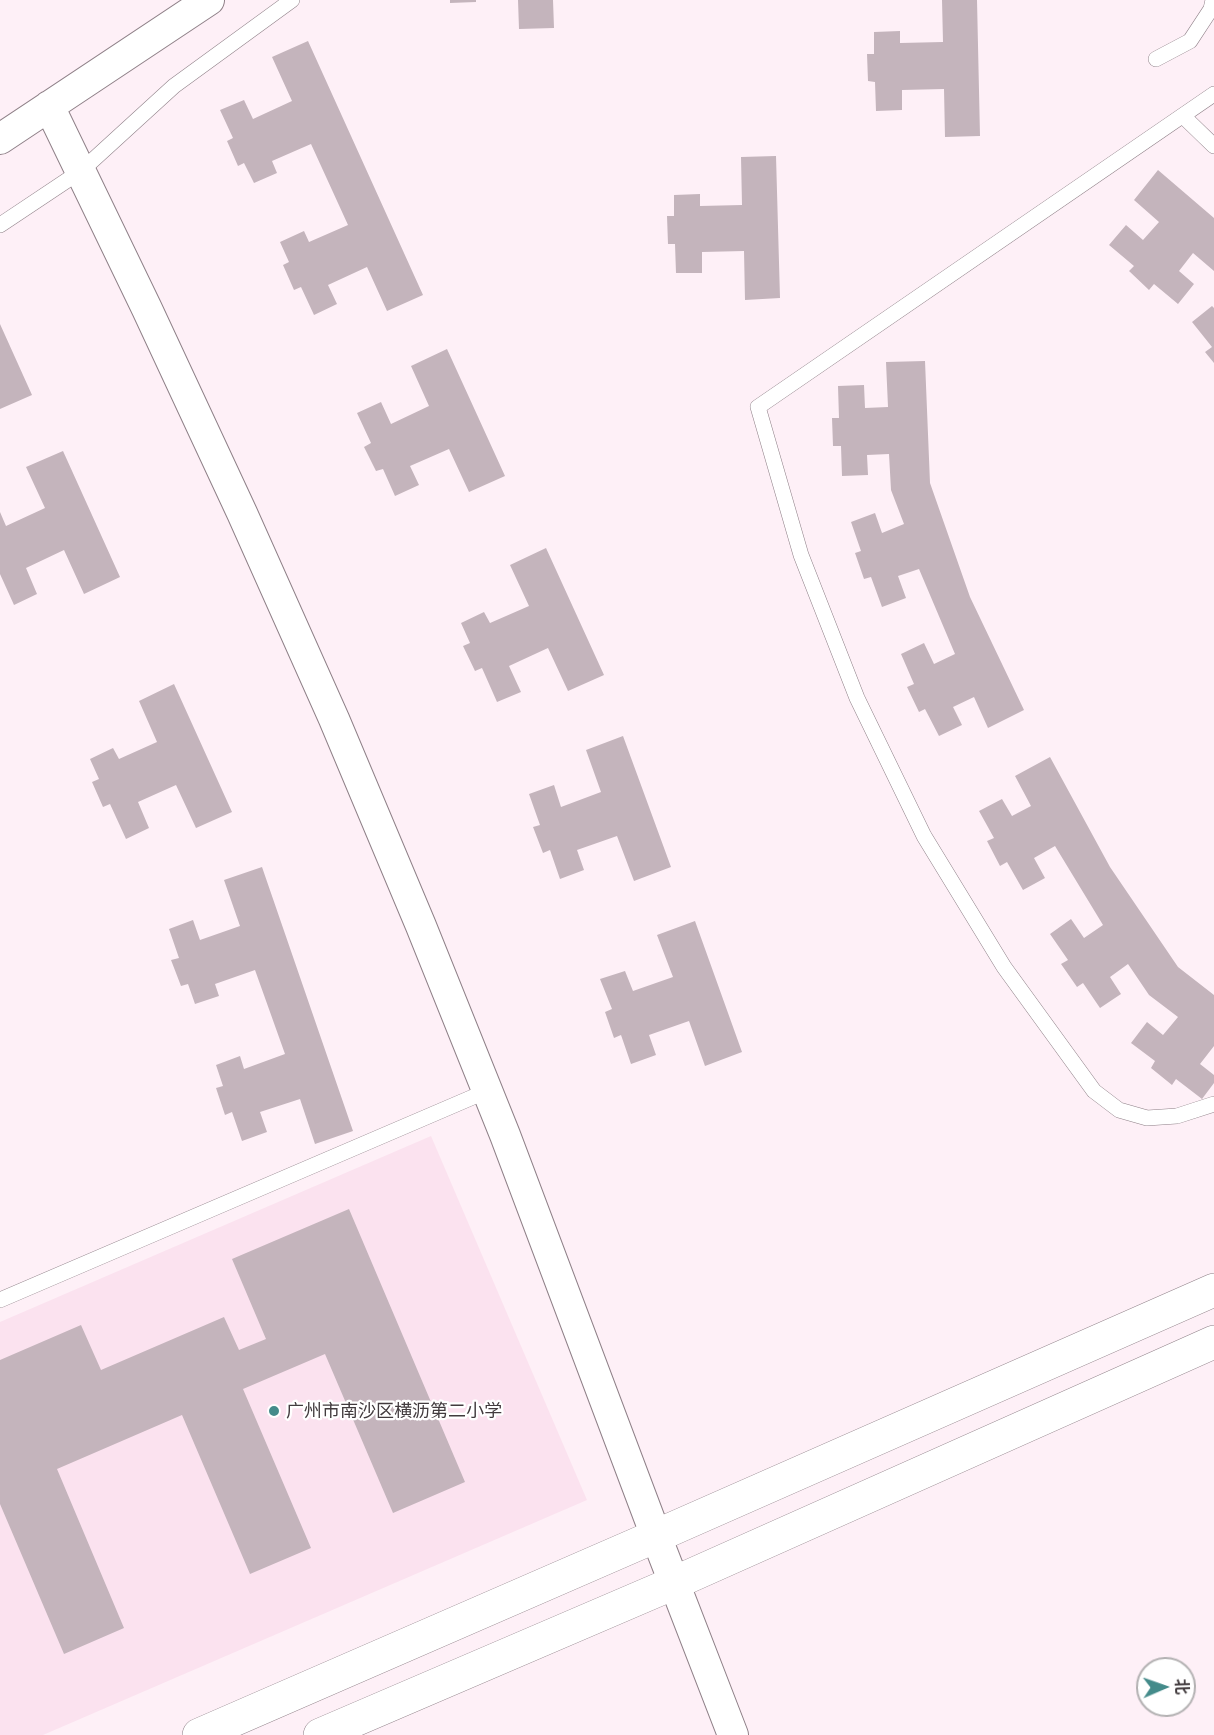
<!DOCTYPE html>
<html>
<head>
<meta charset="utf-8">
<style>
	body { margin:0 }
	#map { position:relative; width:1214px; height:1735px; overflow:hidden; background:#fef0f7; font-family:Ubuntu,"Noto Sans SC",sans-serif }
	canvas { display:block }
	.north { position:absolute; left:1136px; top:1657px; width:60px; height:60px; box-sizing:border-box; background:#fff; border:2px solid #b3b1b2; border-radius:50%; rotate:88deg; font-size:16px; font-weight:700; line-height:24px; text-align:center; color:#423b3e }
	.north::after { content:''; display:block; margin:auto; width:21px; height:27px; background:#448b8a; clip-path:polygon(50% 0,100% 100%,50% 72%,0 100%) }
</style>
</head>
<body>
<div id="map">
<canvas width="1214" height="1735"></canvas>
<div class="north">北</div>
</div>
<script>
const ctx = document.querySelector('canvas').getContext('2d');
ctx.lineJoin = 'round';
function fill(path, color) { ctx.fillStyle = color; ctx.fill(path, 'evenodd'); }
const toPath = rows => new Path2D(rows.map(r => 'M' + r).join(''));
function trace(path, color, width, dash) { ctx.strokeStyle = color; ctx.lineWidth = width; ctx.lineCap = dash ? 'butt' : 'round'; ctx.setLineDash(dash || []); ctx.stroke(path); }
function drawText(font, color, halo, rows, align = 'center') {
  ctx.font = font + ' Ubuntu,"Noto Sans SC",sans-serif'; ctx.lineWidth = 4.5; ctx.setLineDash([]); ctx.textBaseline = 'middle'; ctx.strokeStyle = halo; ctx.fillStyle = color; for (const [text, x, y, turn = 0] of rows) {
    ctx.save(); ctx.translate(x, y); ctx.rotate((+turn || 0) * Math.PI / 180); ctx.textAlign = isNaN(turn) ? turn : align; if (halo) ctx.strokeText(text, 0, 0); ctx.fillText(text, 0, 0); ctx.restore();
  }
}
fill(toPath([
	[431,1136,587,1500,43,1735,0,1735,0,1322]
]), '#fbe2ef');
fill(toPath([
	[450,0,476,0,476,2,450,3],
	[518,0,553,0,554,28,519,29],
	[942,0,977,0,980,136,945,137,944,89,902,90,902,110,876,111,875,82,868,81,867,54,874,54,874,32,900,31,900,43,943,42],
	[308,41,423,295,387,311,367,267,328,285,337,304,314,315,301,287,294,290,283,265,289,262,280,242,304,231,309,242,348,225,311,144,272,161,277,173,254,183,244,163,238,166,227,141,233,138,220,110,244,100,253,119,292,101,272,57],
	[776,156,780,298,745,300,744,251,702,252,702,273,676,273,675,244,668,244,667,216,674,216,674,195,700,194,700,206,742,205,741,157],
	[1158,170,1214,218,1214,271,1193,253,1179,271,1194,284,1178,304,1154,284,1149,290,1129,271,1134,266,1109,245,1126,225,1143,240,1159,222,1134,200],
	[1212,306,1214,308,1214,363,1205,352,1212,347,1192,322],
	[0,324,32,395,0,409],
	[447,349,505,476,469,492,449,449,410,466,419,485,395,496,383,469,376,471,364,447,371,443,357,413,381,402,391,424,429,406,411,366],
	[925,361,930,483,970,597,1024,710,988,728,974,697,953,707,962,725,939,736,925,709,919,712,907,687,914,684,901,654,924,643,934,664,955,654,919,569,898,576,906,598,882,607,871,577,864,579,855,553,861,551,851,522,875,513,882,533,904,524,891,490,889,454,867,455,868,475,842,476,841,446,833,446,832,418,839,418,838,386,864,385,865,408,888,407,886,362],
	[63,451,120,577,84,594,64,550,26,568,37,594,14,605,0,574,0,512,6,526,45,508,26,467],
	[546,548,604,675,568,691,548,648,509,666,521,692,497,702,482,668,475,671,463,646,470,643,461,623,484,612,490,623,529,606,510,565],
	[174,684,232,812,196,828,176,785,138,802,149,828,126,839,110,804,103,807,92,782,99,779,90,759,113,748,119,759,157,742,139,701],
	[623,736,671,867,634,881,617,836,577,850,584,870,560,879,550,850,543,853,533,827,540,825,529,794,554,785,561,807,601,792,586,750],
	[1050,757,1110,867,1178,967,1214,995,1214,1046,1200,1064,1214,1075,1214,1083,1202,1099,1176,1079,1172,1085,1151,1068,1155,1061,1131,1043,1147,1022,1163,1035,1178,1017,1149,995,1128,964,1110,977,1121,994,1100,1008,1083,983,1077,987,1061,964,1068,960,1050,934,1071,919,1084,938,1103,925,1055,846,1034,858,1045,878,1023,890,1007,862,1000,866,987,841,994,838,979,811,1002,799,1012,816,1031,806,1015,776],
	[262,867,353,1131,315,1144,300,1099,260,1112,267,1132,242,1141,232,1112,225,1115,216,1088,223,1086,216,1065,240,1056,244,1069,285,1054,255,970,215,984,219,996,195,1004,188,984,181,986,171,960,179,958,169,929,193,920,200,940,240,926,224,880],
	[695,921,742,1052,705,1066,689,1021,649,1035,656,1055,631,1064,621,1035,614,1038,605,1012,612,1009,600,979,625,971,633,991,673,977,657,935],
	[349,1209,465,1482,393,1513,325,1354,243,1389,311,1548,250,1574,182,1415,57,1469,124,1628,64,1654,0,1504,0,1360,81,1325,101,1370,224,1317,239,1350,266,1339,232,1259]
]), '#c4b4bc');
const service = toPath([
	[1156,59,1190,41,1211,9,1213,0],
	[1214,94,758,407,801,555,857,698,924,836,1004,967,1094,1091,1119,1110,1147,1118,1177,1116,1214,1104],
	[1183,116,1214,146],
	[0,225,81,171,174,86,292,0],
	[0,1300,487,1091]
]);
const minor = toPath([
	[49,106,147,309,242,513,334,719,421,926,505,1135,656,1536,733,1735],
	[0,139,209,0]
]);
const tertiary = toPath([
	[199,1735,656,1536,1214,1290],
	[320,1735,674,1583,1214,1342]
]);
trace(service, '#8f8088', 16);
trace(minor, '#8f8088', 32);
trace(tertiary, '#8f8088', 34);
trace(service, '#fff', 15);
trace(minor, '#fff', 30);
trace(tertiary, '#fff', 33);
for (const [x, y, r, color] of [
	[274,1411,6,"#448b8a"]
]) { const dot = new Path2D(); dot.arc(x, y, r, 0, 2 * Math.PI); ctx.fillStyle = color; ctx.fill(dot); trace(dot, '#fff', 2); }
drawText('18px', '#423b3e', '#fff', [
	["广州市南沙区横沥第二小学",286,1411]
], 'left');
</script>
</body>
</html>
